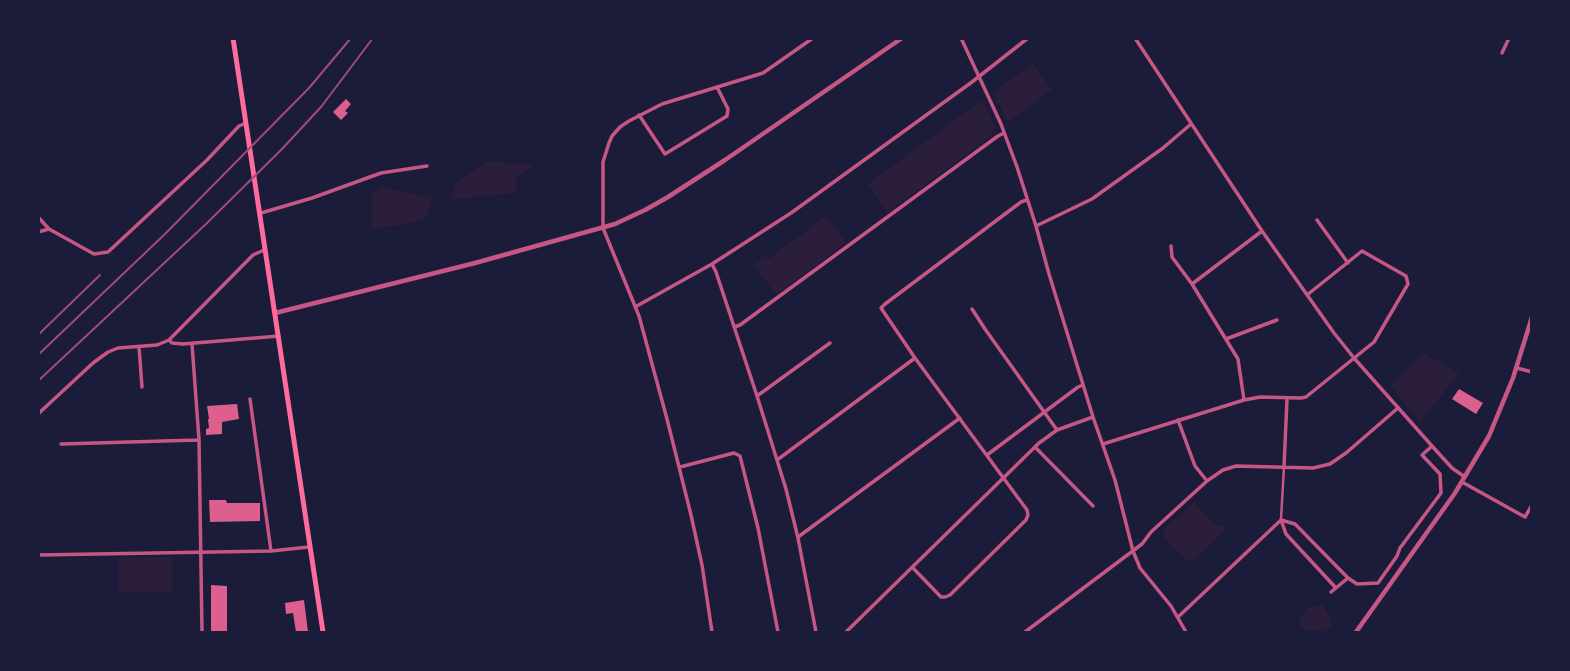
<!DOCTYPE html>
<html>
<head>
<meta charset="utf-8">
<style>
	body { margin:0 }
	#map { position:relative; width:1570px; height:671px; overflow:hidden; background:#1b1b3a; font-family:Mulish,sans-serif }
	canvas { display:block }
	.frame { position:absolute; inset:0; border:40px solid #1b1b3a; pointer-events:none }
</style>
</head>
<body>
<div id="map">
<canvas width="1570" height="671"></canvas>
<div class="frame"></div>
</div>
<script>
const ctx = document.querySelector('canvas').getContext('2d');
ctx.lineJoin = 'round';
function fill(path, color) { ctx.fillStyle = color; ctx.fill(path, 'evenodd'); }
const toPath = rows => new Path2D(rows.map(r => 'M' + r).join(''));
function trace(path, color, width, dash) { ctx.strokeStyle = color; ctx.lineWidth = width; ctx.lineCap = dash ? 'butt' : 'round'; ctx.setLineDash(dash || []); ctx.stroke(path); }
fill(toPath([
	[1033,63,1052,90,1008,122,993,92],
	[982,100,995,127,990,137,887,213,868,184],
	[485,162,534,164,516,178,517,193,451,199,455,183],
	[382,187,433,198,425,220,372,230,371,195],
	[826,216,846,243,776,295,754,265,766,256,768,259],
	[1422,352,1459,373,1420,423,1391,386],
	[1194,502,1217,526,1221,524,1226,530,1191,562,1182,556,1165,539,1162,531],
	[172,557,172,592,118,592,118,558],
	[1323,605,1331,619,1330,623,1332,625,1323,632,1301,629,1300,619,1307,608]
]), '#2a1e3b');
fill(toPath([
	[346,99,351,104,345,111,348,113,341,120,333,112],
	[1459,389,1483,403,1476,414,1452,399],
	[237,404,239,419,222,422,222,434,206,435,206,429,209,428,208,419,209,419,207,406],
	[209,500,226,500,227,503,260,503,260,521,210,522],
	[211,585,227,586,227,632,211,632],
	[304,600,308,632,296,632,293,613,286,614,285,603]
]), '#dd5f8e');
trace(toPath([
	[1281,519,1284,467]
]), '#c65784', 2.5);
trace(toPath([
	[961,38,1001,124,1017,167,1036,226,1049,274,1093,417,1115,480,1133,551,1140,568,1171,606,1186,632],
	[1135,38,1262,231,1334,333,1354,358,1432,446,1452,468,1465,477],
	[1502,53,1509,38],
	[639,115,665,154,727,116,728,109,717,87],
	[261,213,312,198,381,173,427,166],
	[38,217,49,229,94,254,108,252,207,160,239,126,246,123],
	[1317,220,1348,263],
	[1036,226,1092,199,1163,148,1191,124],
	[38,232,49,229],
	[1171,246,1172,257,1192,284,1238,359,1244,400],
	[712,264,716,272,757,396,786,489,798,538,816,632],
	[1192,284,1262,231],
	[635,307,712,264,791,213,972,82,1028,38],
	[972,309,985,329,1057,430],
	[734,327,740,325,998,136,1004,133],
	[1226,339,1277,320],
	[169,340,172,343,183,344,279,336],
	[192,344,199,440,202,632],
	[139,347,142,387],
	[1517,368,1532,372],
	[757,396,830,343],
	[250,399,271,551],
	[38,414,93,363,108,352,118,348,157,345,169,340,253,255,264,250],
	[1178,420,1195,466,1207,481],
	[61,444,198,440],
	[1103,444,1244,400,1260,397,1301,398,1306,397,1374,342,1408,284,1406,276,1362,251,1307,295],
	[1035,447,1093,506],
	[987,455,1078,387,1083,385],
	[777,460,915,358],
	[680,467,734,453,740,456,758,528,778,632],
	[1284,467,1287,399],
	[1462,482,1525,517,1532,505],
	[1281,520,1295,524,1348,578,1357,584,1378,583,1397,556,1400,548,1441,493,1440,474,1422,455,1432,446],
	[1281,520,1286,534,1336,588],
	[798,537,960,418],
	[38,555,271,551,309,547],
	[913,568,941,597,945,597,950,595,1026,520,1028,515,1027,510,915,358,881,308,885,304,1021,202,1027,200],
	[1331,592,1348,578],
	[1178,617,1281,520],
	[712,632,702,565,691,515,667,419,639,316,603,228,603,162,609,143,612,136,620,127,629,121,662,104,763,73,813,38],
	[846,632,1039,443,1057,430,1093,417],
	[1025,632,1142,544,1151,532,1207,481,1223,470,1236,466,1313,468,1330,464,1346,453,1398,408]
]), '#c65784', 3.5);
trace(toPath([
	[275,313,475,263,615,224,645,210,668,197,725,160,902,38],
	[1356,632,1455,493,1489,436,1513,378,1532,317]
]), '#c65784', 4.5);
trace(toPath([
	[233,38,323,632]
]), '#ff6b9d', 5);
trace(toPath([
	[38,335,100,275],
	[38,355,165,234,309,88,351,38],
	[38,381,206,224,282,149,321,107,373,38]
]), '#a44b75', 2);
</script>
</body>
</html>
